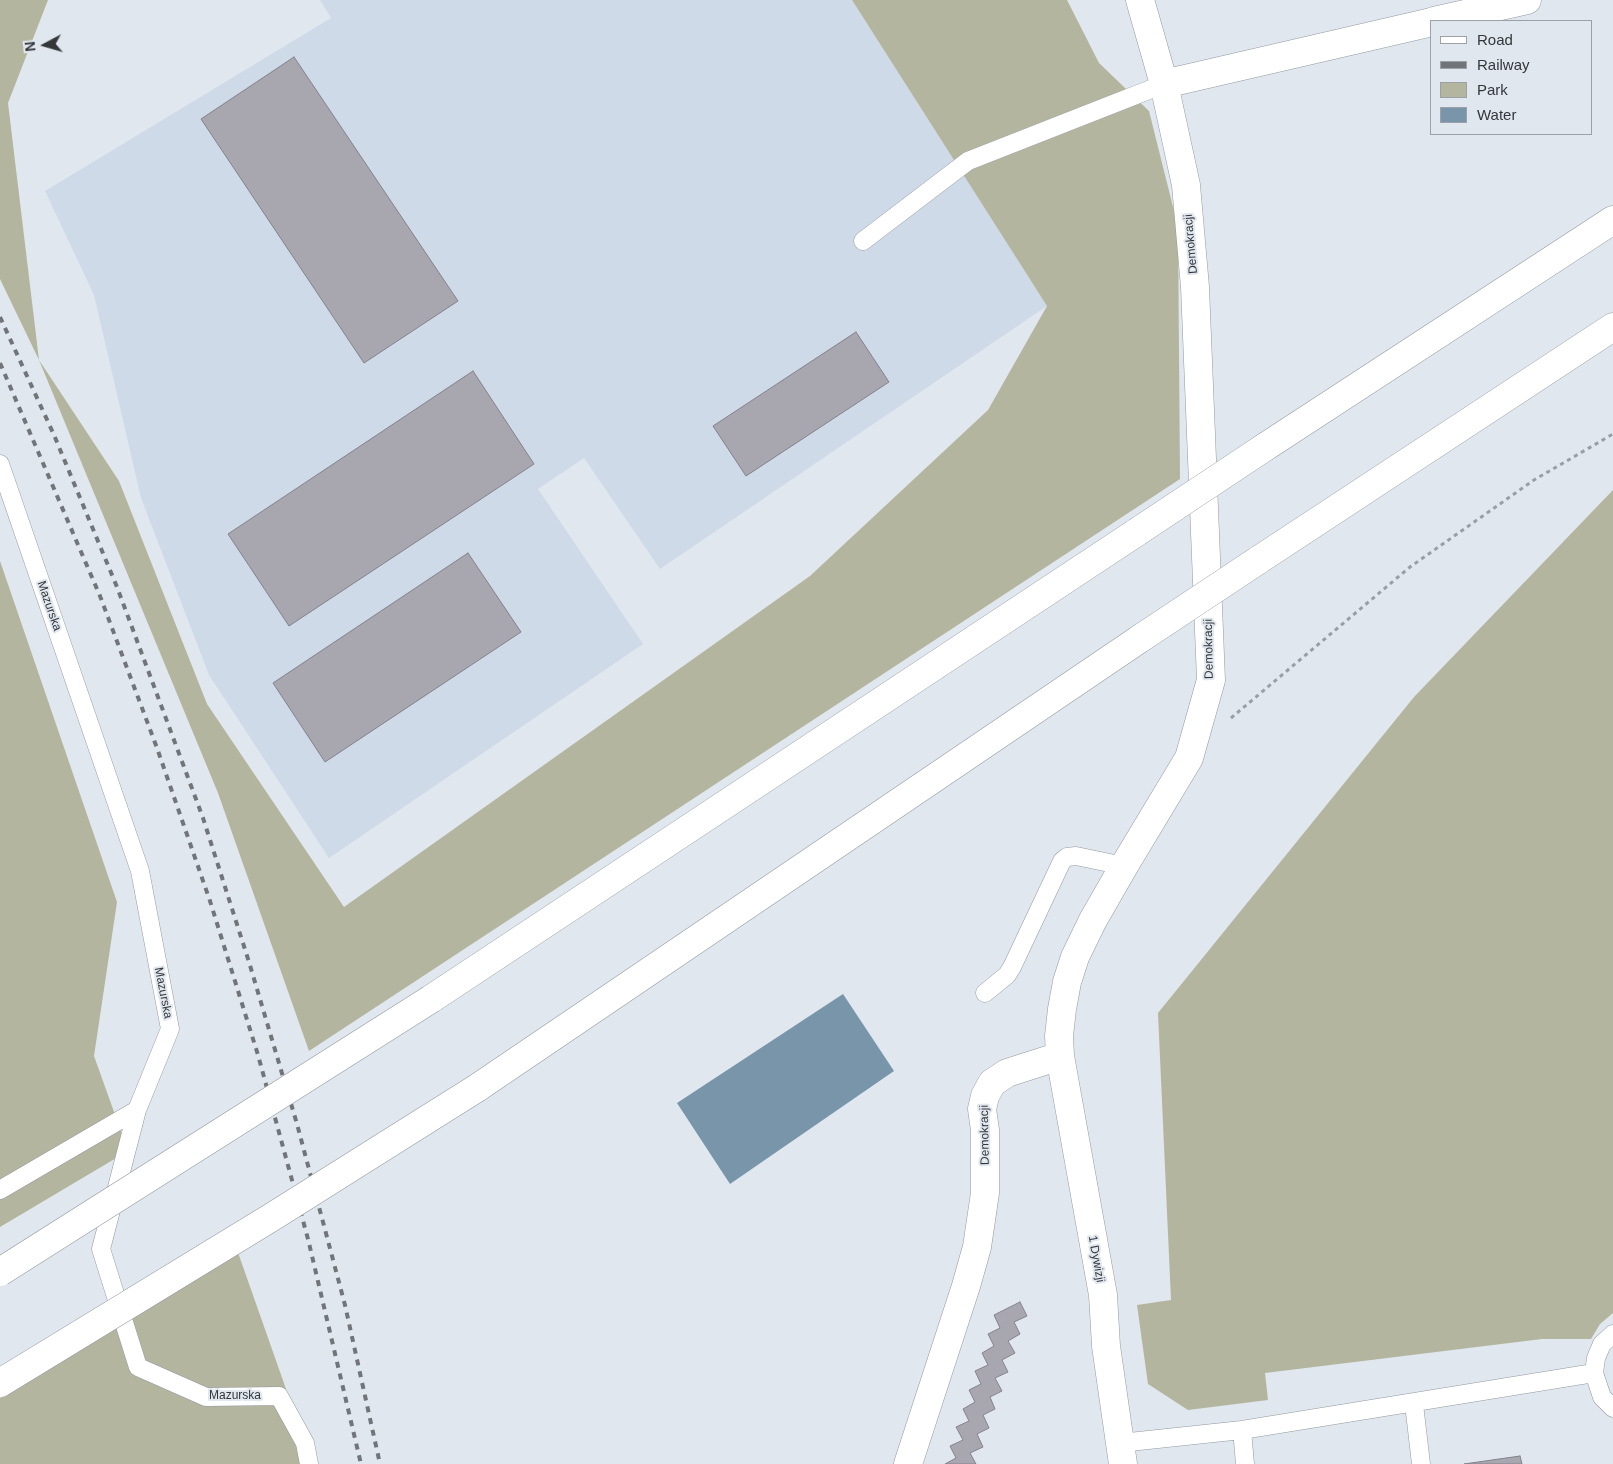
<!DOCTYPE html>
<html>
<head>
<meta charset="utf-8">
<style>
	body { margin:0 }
	#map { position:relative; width:1613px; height:1464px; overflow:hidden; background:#e0e7ef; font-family:Helvetica,sans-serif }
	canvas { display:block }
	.legend { position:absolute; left:1430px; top:20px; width:162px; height:115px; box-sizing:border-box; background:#e0e7ef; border:1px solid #9ba1a7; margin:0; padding:6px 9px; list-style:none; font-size:15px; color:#34373a }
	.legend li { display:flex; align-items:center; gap:10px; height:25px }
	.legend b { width:25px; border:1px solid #9ba1a7 }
	.north { position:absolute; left:20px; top:20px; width:50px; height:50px; -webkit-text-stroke:4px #e0e7ef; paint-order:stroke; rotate:264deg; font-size:14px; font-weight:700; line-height:20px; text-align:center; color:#34373a }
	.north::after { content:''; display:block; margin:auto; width:18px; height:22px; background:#34373a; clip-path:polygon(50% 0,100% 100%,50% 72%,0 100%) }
</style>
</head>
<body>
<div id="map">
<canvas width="1613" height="1464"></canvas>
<ul class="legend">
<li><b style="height:6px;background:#fff"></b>Road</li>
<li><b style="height:6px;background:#71757a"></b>Railway</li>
<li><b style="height:14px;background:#b3b59e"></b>Park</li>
<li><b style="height:14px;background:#7895aa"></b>Water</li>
</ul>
<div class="north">N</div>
</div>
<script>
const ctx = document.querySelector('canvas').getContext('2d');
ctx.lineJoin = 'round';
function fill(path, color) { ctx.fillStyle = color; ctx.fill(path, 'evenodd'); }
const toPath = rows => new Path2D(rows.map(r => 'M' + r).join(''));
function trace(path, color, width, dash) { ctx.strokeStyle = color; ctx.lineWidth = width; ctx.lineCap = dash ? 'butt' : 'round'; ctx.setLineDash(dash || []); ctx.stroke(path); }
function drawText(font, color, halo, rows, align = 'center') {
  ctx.font = font + ' Helvetica,sans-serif'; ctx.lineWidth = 4; ctx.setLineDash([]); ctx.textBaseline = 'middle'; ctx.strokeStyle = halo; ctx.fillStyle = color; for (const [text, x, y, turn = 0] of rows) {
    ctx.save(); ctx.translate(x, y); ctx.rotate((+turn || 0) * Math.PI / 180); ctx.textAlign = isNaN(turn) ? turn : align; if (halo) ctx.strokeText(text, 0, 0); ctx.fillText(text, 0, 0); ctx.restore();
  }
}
fill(toPath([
	[320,0,852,0,1047,306,660,569,584,458,538,489,643,644,329,858,209,675,141,498,94,295,45,191,331,18]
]), '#cfdae8');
fill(toPath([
	[0,0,48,0,8,103,39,360,119,481,207,704,344,907,810,576,988,410,1047,306,852,0,1067,0,1099,63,1149,111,1178,227,1180,479,309,1051,218,793,39,360,0,279],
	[1613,490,1613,1313,1600,1324,1591,1339,1542,1339,1265,1373,1268,1400,1188,1410,1148,1384,1137,1305,1171,1300,1158,1013,1414,697],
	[0,561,117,902,94,1056,128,1151,0,1227],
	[235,1244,305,1443,309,1464,0,1464,0,1398]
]), '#b3b59e');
fill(toPath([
	[843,994,894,1071,730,1184,677,1103]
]), '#7895aa');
const building = toPath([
	[294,57,458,301,364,363,201,119,294,57],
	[856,332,889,382,746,476,713,426,856,332],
	[473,371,534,464,289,626,228,534,473,371],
	[468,553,521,632,325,762,273,683,468,553],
	[1020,1302,1027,1316,1014,1322,1020,1334,1008,1341,1015,1353,1002,1360,1008,1372,995,1378,1002,1391,990,1397,995,1409,983,1415,989,1428,977,1434,983,1447,970,1453,976,1464,945,1464,956,1458,950,1446,963,1440,956,1427,969,1421,963,1409,975,1402,969,1390,981,1384,975,1371,988,1365,982,1353,994,1346,988,1334,1000,1328,994,1315,1020,1302],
	[1520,1456,1522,1464,1464,1464,1520,1456]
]);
fill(building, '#a8a6af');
trace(building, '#84838c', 1);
const lane = toPath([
	[863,241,968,161,1164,84],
	[0,464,140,871,170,1029,137,1110,101,1249,138,1367,206,1397,279,1396,305,1443,309,1464],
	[985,993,1007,975,1012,967,1062,861,1067,857,1076,856,1124,866],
	[0,1190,137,1110],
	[1613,1334,1602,1344,1596,1358,1594,1373,1602,1397,1613,1408],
	[1414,1404,1421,1464],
	[1242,1430,1594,1373],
	[1120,1443,1242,1430,1245,1464]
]);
const street = toPath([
	[1434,21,1527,0],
	[1164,84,1432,22],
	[1060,1056,1103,1295,1106,1346,1123,1464],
	[908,1464,966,1286,977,1247,985,1193,985,1130,982,1109,985,1096,992,1083,1007,1073,1060,1056,1059,1036,1062,1009,1067,982,1075,957,1093,920,1124,866,1189,758,1211,680,1195,287,1186,185,1164,84,1140,0]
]);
const highway = toPath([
	[1265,447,1613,220],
	[1257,561,1613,327],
	[431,999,1137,532],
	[477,1088,1141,638]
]);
trace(lane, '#9299a0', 19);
trace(street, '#9299a0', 29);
trace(highway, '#9299a0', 29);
trace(toPath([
	[1231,718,1410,567,1534,480,1613,434]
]), '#999ea4', 3, [4, 4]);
trace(lane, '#fff', 18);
trace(street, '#fff', 28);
trace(highway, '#fff', 28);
trace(toPath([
	[0,317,54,435,117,587,203,818,249,962,297,1124,345,1305,380,1464],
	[0,363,100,596,157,748,210,901,258,1055,308,1239,361,1464]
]), '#71757a', 4, [6, 6]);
const highwayBridge = toPath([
	[1137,532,1265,447],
	[1141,638,1257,561],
	[0,1272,431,999],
	[0,1383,272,1217,477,1088]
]);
trace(highwayBridge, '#9299a0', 29, []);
trace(highwayBridge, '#fff', 28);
drawText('12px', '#34373a', '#e0e7ef', [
	["Demokracji",1191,244,-95],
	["Mazurska",49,606,71],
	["Demokracji",1209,649,-91],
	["Mazurska",163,993,79],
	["Demokracji",985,1135,-91],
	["1 Dywizji",1096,1259,80],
	["Mazurska",235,1396]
]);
</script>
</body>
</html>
